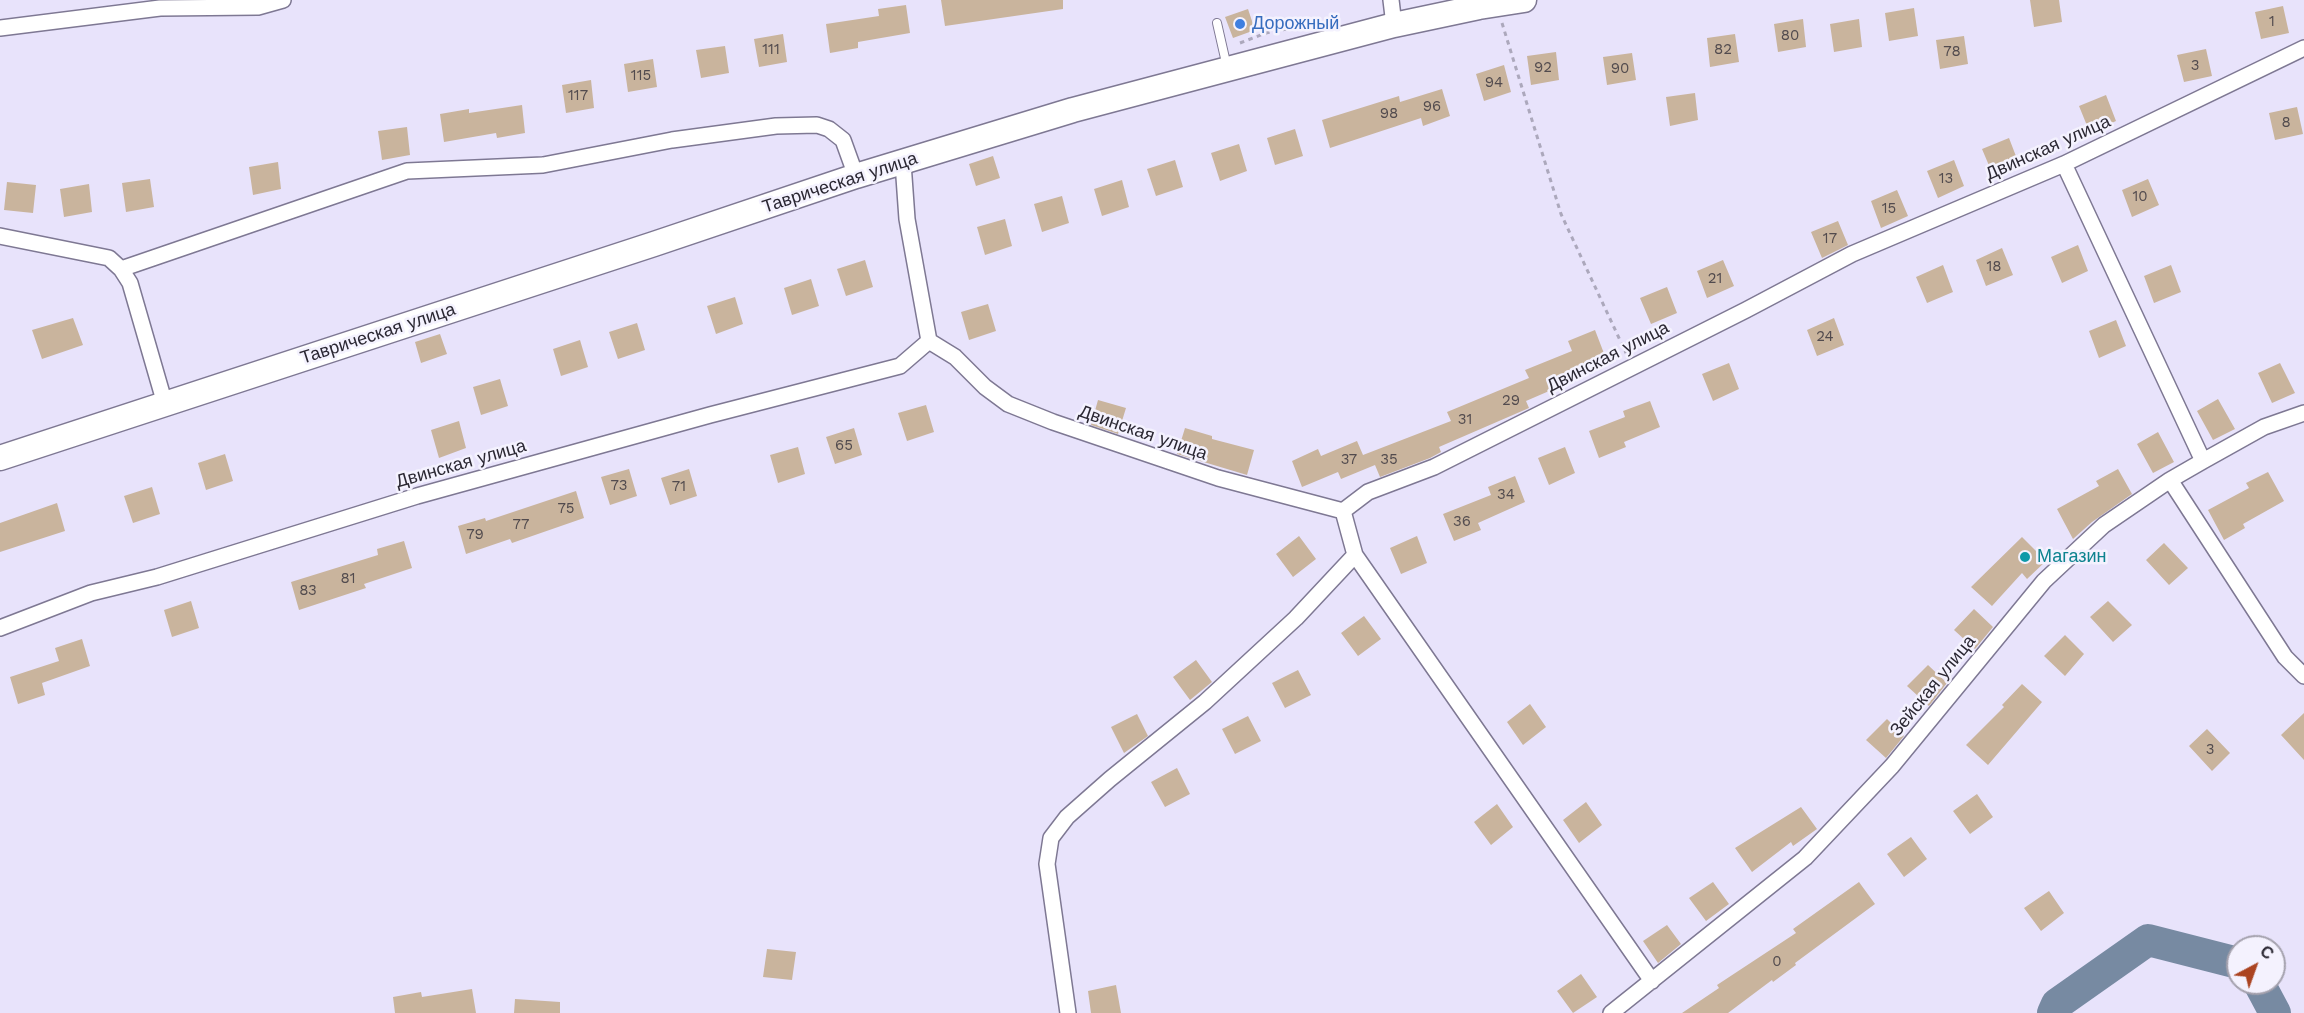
<!DOCTYPE html>
<html>
<head>
<meta charset="utf-8">
<style>
	body { margin:0 }
	#map { position:relative; width:2304px; height:1013px; overflow:hidden; background:#e8e3fb; font-family:"Work Sans",sans-serif }
	canvas { display:block }
	.north { position:absolute; left:2226px; top:935px; width:60px; height:60px; box-sizing:border-box; background:#f4f2fe; border:2px solid #a4a1ad; border-radius:50%; rotate:41deg; font-size:16px; font-weight:700; line-height:24px; text-align:center; color:#2b2833 }
	.north::after { content:''; display:block; margin:auto; width:21px; height:27px; background:#ab4421; clip-path:polygon(50% 0,100% 100%,50% 72%,0 100%) }
</style>
</head>
<body>
<div id="map">
<canvas width="2304" height="1013"></canvas>
<div class="north">С</div>
</div>
<script>
const ctx = document.querySelector('canvas').getContext('2d');
ctx.lineJoin = 'round';
const toPath = rows => new Path2D(rows.map(r => 'M' + r).join(''));
function trace(path, color, width, dash) { ctx.strokeStyle = color; ctx.lineWidth = width; ctx.lineCap = dash ? 'butt' : 'round'; ctx.setLineDash(dash || []); ctx.stroke(path); }
function fill(path, color) { ctx.fillStyle = color; ctx.fill(path, 'evenodd'); }
function drawText(font, color, halo, rows, align = 'center') {
  ctx.font = font + ' "Work Sans",sans-serif'; ctx.lineWidth = 5; ctx.setLineDash([]); ctx.textBaseline = 'middle'; ctx.strokeStyle = halo; ctx.fillStyle = color; for (const [text, x, y, turn = 0] of rows) {
    ctx.save(); ctx.translate(x, y); ctx.rotate((+turn || 0) * Math.PI / 180); ctx.textAlign = isNaN(turn) ? turn : align; if (halo) ctx.strokeText(text, 0, 0); ctx.fillText(text, 0, 0); ctx.restore();
  }
}
trace(toPath([
	[2259,983,2275,1013],
	[2053,1013,2057,1004,2148,940,2238,963]
]), '#778aa2', 32);
fill(toPath([
	[941,0,1063,0,1063,9,945,26],
	[2030,0,2059,0,2062,22,2034,27],
	[906,5,910,33,858,42,858,48,830,53,826,24,879,16,878,9],
	[2283,6,2289,33,2261,39,2255,12],
	[1914,8,1918,36,1889,41,1885,13],
	[1248,9,1255,30,1233,38,1225,17],
	[1803,19,1806,47,1778,52,1774,24],
	[1859,19,1862,47,1834,52,1830,24],
	[783,34,787,62,759,67,754,39],
	[1735,34,1739,62,1710,67,1707,38],
	[1964,36,1968,64,1940,69,1936,40],
	[725,46,729,73,701,78,696,50],
	[2206,49,2212,76,2184,82,2177,55],
	[1556,52,1559,80,1531,85,1527,56],
	[1632,53,1636,80,1607,85,1603,57],
	[653,59,657,87,628,92,624,64],
	[1504,65,1511,92,1484,101,1476,74],
	[591,80,594,108,566,113,562,85],
	[1442,89,1450,116,1423,126,1421,118,1330,148,1322,120,1399,96,1400,102],
	[1695,93,1698,120,1670,126,1666,97],
	[2106,95,2116,121,2090,133,2079,106],
	[522,105,525,133,497,138,496,133,444,142,440,114,469,109,469,113],
	[2297,107,2303,134,2275,140,2269,113],
	[407,127,410,155,382,160,378,131],
	[1295,129,1303,156,1275,165,1267,138],
	[2009,138,2019,164,1993,175,1982,149],
	[1239,144,1247,171,1220,181,1211,153],
	[993,156,1000,178,976,186,969,164],
	[1175,160,1183,187,1156,196,1147,169],
	[1954,160,1964,186,1938,198,1927,171],
	[278,162,281,189,253,195,249,167],
	[150,179,154,207,126,212,122,183],
	[2148,179,2159,205,2132,217,2122,190],
	[1122,180,1129,207,1102,216,1094,189],
	[7,182,36,185,33,213,4,210],
	[89,184,92,212,64,217,60,189],
	[1897,190,1908,216,1881,228,1871,201],
	[1062,196,1069,223,1042,232,1034,204],
	[1005,219,1012,246,985,255,977,227],
	[1838,221,1848,245,1822,258,1811,232],
	[2078,245,2088,271,2062,283,2051,257],
	[2002,248,2013,275,1986,286,1976,260],
	[865,260,873,287,846,296,837,269],
	[1723,260,1734,286,1707,298,1697,271],
	[1943,265,1953,292,1927,303,1916,277],
	[2171,265,2181,292,2154,303,2144,276],
	[811,279,819,306,792,315,784,288],
	[1667,287,1677,313,1651,324,1640,298],
	[735,297,743,324,716,334,707,306],
	[988,304,996,331,969,340,961,312],
	[73,318,83,345,42,359,32,330],
	[1834,318,1844,345,1817,356,1807,330],
	[2116,320,2126,346,2099,358,2089,331],
	[637,323,645,350,618,359,609,332],
	[1595,330,1605,356,1559,376,1563,385,1526,401,1529,408,1439,447,1441,452,1430,458,1380,477,1375,465,1341,479,1338,472,1302,487,1292,461,1318,449,1321,456,1357,441,1363,455,1451,421,1447,412,1529,378,1525,370,1572,351,1568,341],
	[440,334,447,354,421,363,415,342],
	[580,340,588,367,561,376,553,349],
	[1729,363,1739,389,1713,401,1702,374],
	[2280,363,2295,393,2272,403,2258,373],
	[500,379,508,406,481,415,473,387],
	[2218,399,2235,429,2213,440,2197,411],
	[1098,400,1126,408,1118,434,1091,425],
	[1650,401,1660,427,1624,442,1626,447,1599,458,1589,431,1625,417,1623,411],
	[926,405,934,432,907,441,898,413],
	[459,421,466,448,439,458,431,430],
	[854,428,862,455,835,464,826,437],
	[1185,428,1212,436,1212,439,1254,450,1247,475,1177,454],
	[2158,432,2174,462,2153,473,2137,444],
	[798,447,805,474,778,483,770,455],
	[1565,447,1575,473,1549,485,1538,458],
	[225,454,233,481,206,490,198,463],
	[629,469,637,496,610,505,601,477],
	[689,469,697,496,670,505,661,478],
	[2118,469,2132,494,2092,522,2073,539,2057,509,2099,486,2096,481],
	[2268,472,2284,501,2243,524,2245,528,2224,540,2208,510,2249,488,2246,483],
	[1515,476,1525,502,1478,523,1481,530,1454,541,1443,514,1491,495,1488,487],
	[152,487,160,514,133,523,124,496],
	[576,491,584,518,512,543,510,539,466,554,458,526,485,518,486,521],
	[57,503,65,531,0,552,0,523],
	[1299,536,1316,559,1293,577,1276,554],
	[1417,536,1427,563,1401,574,1390,548],
	[2022,537,2046,561,2027,579,2022,573,1992,606,1971,587],
	[404,541,412,568,364,584,366,588,299,610,291,582,378,555,377,549],
	[2164,543,2188,568,2169,585,2146,560],
	[191,601,199,628,172,637,164,610],
	[2108,601,2132,625,2113,642,2090,617],
	[1974,609,1993,627,1975,649,1954,630],
	[1364,616,1381,639,1358,656,1341,633],
	[2065,635,2084,654,2065,676,2044,656],
	[82,639,90,666,42,683,45,695,18,704,10,677,59,661,55,648],
	[1196,660,1212,682,1190,700,1173,677],
	[1928,665,1947,683,1929,706,1907,686],
	[1298,670,1311,695,1285,708,1272,683],
	[2022,684,2042,702,1988,765,1966,745,2004,707,2002,705],
	[1530,704,1546,727,1523,745,1507,722],
	[2304,713,2304,760,2281,735],
	[1137,714,1148,736,1124,753,1111,727],
	[1248,716,1261,741,1235,754,1222,729],
	[1887,719,1904,736,1886,758,1866,740],
	[2207,729,2230,753,2212,771,2189,746],
	[1177,768,1190,794,1165,807,1151,782],
	[1977,794,1993,817,1970,834,1953,811],
	[1586,802,1602,825,1579,843,1563,820],
	[1497,804,1513,827,1491,845,1474,822],
	[1801,807,1817,829,1793,846,1791,842,1752,872,1735,848],
	[1911,837,1927,859,1904,877,1887,854],
	[1713,882,1729,904,1706,921,1689,898],
	[1859,882,1875,904,1795,963,1796,965,1773,982,1772,980,1728,1013,1682,1013,1719,988,1717,985,1796,933,1793,929],
	[2049,891,2064,913,2041,931,2024,908],
	[1667,925,1681,944,1658,963,1643,941],
	[767,949,796,952,792,980,763,977],
	[1581,974,1597,997,1573,1013,1557,991],
	[1116,985,1121,1013,1091,1013,1088,991],
	[472,989,476,1013,395,1013,393,997,421,992,422,997],
	[515,999,560,1002,560,1013,514,1013]
]), '#c9b49d');
const service = toPath([
	[1217,23,1227,67]
]);
const minor = toPath([
	[1391,0,1394,25],
	[0,28,160,8,258,7,283,0],
	[903,163,907,219,929,341,955,357,985,387,1008,404,1053,422,1218,478,1343,511,1368,492,1434,467,1746,310,1852,254,2064,164,2304,48],
	[2064,164,2203,461],
	[0,236,109,258,121,269,130,283,165,404],
	[121,269,407,171,543,165,672,140,776,126,817,125,829,129,843,140,856,176],
	[2170,480,2285,657,2304,676],
	[1343,511,1355,555,1652,981],
	[0,628,91,593,157,577,417,496,710,415,900,366,929,341],
	[1068,1013,1047,864,1051,838,1067,817,1110,779,1205,702,1296,618,1355,555],
	[1611,1013,1805,858,1892,766,2044,581,2104,525,2170,480,2203,461,2264,427,2304,413]
]);
const primary = toPath([
	[0,458,654,244,856,176,1073,110,1394,25,1479,7,1524,0]
]);
trace(service, '#7e7893', 10);
trace(minor, '#7e7893', 18);
trace(primary, '#7e7893', 27);
trace(toPath([
	[1502,23,1561,214,1626,353],
	[1240,43,1266,33,1308,25]
]), '#aca8bc', 3, [4.5, 4.5]);
trace(service, '#fff', 8);
trace(minor, '#fff', 15);
trace(primary, '#fff', 24);
for (const [x, y, r, color] of [
	[1240,24,6,"#3f7fe0"],
	[2025,557,6,"#0f9aa8"]
]) { const dot = new Path2D(); dot.arc(x, y, r, 0, 2 * Math.PI); ctx.fillStyle = color; ctx.fill(dot); trace(dot, '#f4f2fe', 2); }
drawText('15px', '#524b4e', null, [
	["1",2272,22],
	["80",1790,36],
	["111",771,50],
	["82",1723,50],
	["78",1952,52],
	["3",2195,66],
	["92",1543,68],
	["90",1620,69],
	["115",641,76],
	["94",1494,83],
	["117",578,96],
	["96",1432,107],
	["98",1389,114],
	["8",2286,123],
	["13",1946,179],
	["10",2140,197],
	["15",1889,209],
	["17",1830,239],
	["18",1994,267],
	["21",1715,279],
	["24",1825,337],
	["29",1511,401],
	["31",1465,420],
	["65",844,446],
	["37",1349,460],
	["35",1389,460],
	["73",619,486],
	["71",679,487],
	["34",1506,495],
	["75",566,509],
	["36",1462,522],
	["77",521,525],
	["79",475,535],
	["81",348,579],
	["83",308,591],
	["3",2210,750],
	["0",1777,962]
]);
drawText('18px', '#366cbe', '#f4f2fe', [
	["Дорожный",1252,24]
], 'left');
drawText('18px', '#2b2833', '#f4f2fe', [
	["Двинская улица",2048,148,-24],
	["Таврическая улица",840,183,-18],
	["Таврическая улица",378,334,-18],
	["Двинская улица",1608,357,-27],
	["Двинская улица",1143,433,19],
	["Двинская улица",461,464,-16],
	["Зейская улица",1933,686,-51]
]);
drawText('18px', '#0d838f', '#f4f2fe', [
	["Магазин",2037,557]
], 'left');
</script>
</body>
</html>
